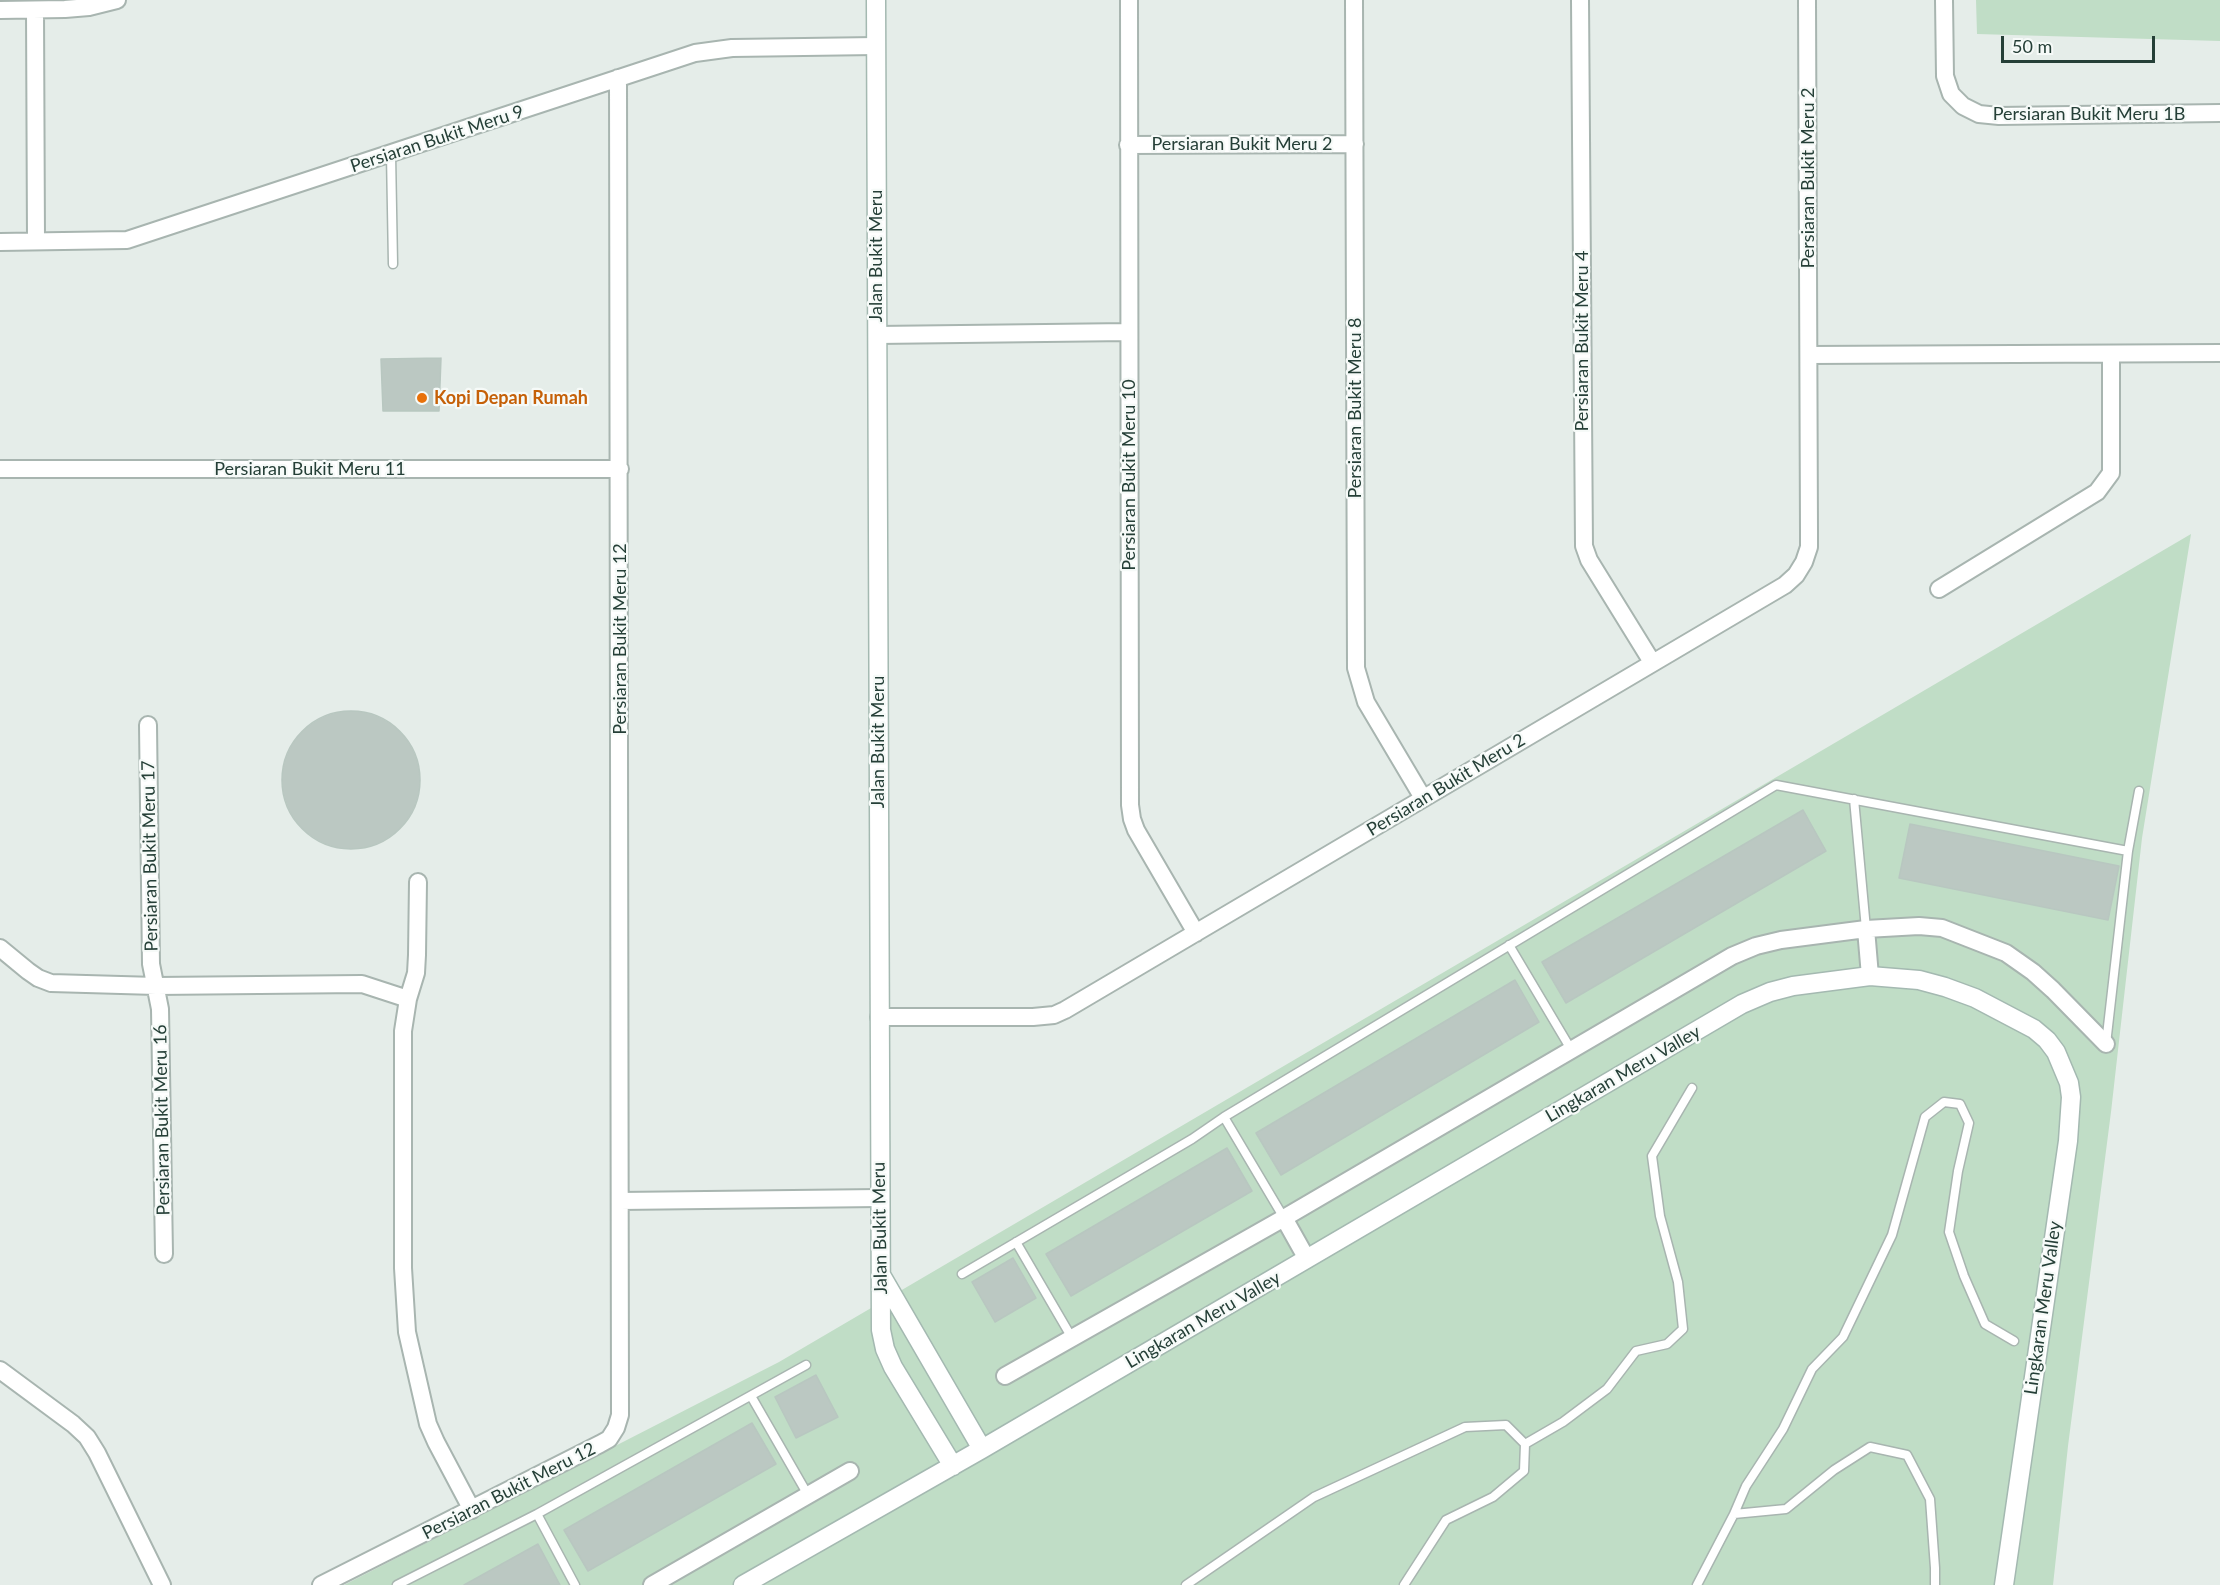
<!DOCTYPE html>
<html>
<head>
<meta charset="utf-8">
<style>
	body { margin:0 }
	#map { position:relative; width:2220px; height:1585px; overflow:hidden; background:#e5ede9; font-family:Lato,sans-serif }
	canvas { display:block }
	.scale { position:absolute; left:2001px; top:36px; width:154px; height:27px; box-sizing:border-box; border:3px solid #253f37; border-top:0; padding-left:8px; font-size:18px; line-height:21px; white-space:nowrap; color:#253f37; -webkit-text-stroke:4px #f6faf8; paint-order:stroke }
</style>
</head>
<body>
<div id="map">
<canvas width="2220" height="1585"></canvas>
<div class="scale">50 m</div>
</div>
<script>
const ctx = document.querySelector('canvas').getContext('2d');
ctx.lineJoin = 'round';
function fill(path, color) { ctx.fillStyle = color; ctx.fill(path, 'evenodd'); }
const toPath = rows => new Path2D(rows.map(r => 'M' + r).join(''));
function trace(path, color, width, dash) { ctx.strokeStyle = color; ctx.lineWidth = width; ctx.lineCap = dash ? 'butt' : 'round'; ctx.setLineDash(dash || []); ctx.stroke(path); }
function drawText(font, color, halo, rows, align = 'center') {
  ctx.font = font + ' Lato,sans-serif'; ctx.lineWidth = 4.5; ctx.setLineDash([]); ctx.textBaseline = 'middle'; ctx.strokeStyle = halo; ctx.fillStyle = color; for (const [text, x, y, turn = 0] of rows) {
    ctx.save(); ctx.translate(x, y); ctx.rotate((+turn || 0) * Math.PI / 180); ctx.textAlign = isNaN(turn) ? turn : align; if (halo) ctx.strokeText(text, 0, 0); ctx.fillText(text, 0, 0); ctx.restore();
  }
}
fill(toPath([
	[1976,0,2220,0,2220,41,1977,34],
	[2191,534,2142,838,2111,1112,2068,1446,2053,1585,344,1585,779,1362]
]), '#c0ddc6');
const building = toPath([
	[441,358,439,411,383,411,381,359,441,358],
	'282 780a69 69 0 1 1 138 0a69 69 0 1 1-138 0Z',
	[1803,810,1826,851,1566,1003,1542,962,1803,810],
	[1910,824,2119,866,2108,920,1899,878,1910,824],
	[1515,980,1539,1022,1281,1175,1256,1133,1515,980],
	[1227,1148,1252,1191,1071,1296,1046,1254,1227,1148],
	[1013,1258,1036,1298,995,1322,972,1282,1013,1258],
	[816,1375,838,1417,796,1438,775,1397,816,1375],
	[752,1423,776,1464,588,1571,564,1530,752,1423],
	[538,1544,560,1585,464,1585,538,1544]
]);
fill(building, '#bbc8c2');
trace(building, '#b8c7c0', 1.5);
const lane = toPath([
	[391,154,393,264],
	[1854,799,1866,929],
	[1509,945,1572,1051],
	[2106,1044,2128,851,2139,791],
	[1224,1117,1284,1218],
	[1016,1242,1072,1338],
	[962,1274,1192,1139,1224,1117,1776,785,2128,851],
	[751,1396,808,1495],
	[1525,1444,1563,1422,1607,1389,1636,1351,1667,1344,1683,1329,1678,1282,1660,1216,1652,1156,1692,1088],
	[537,1514,575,1585],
	[397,1585,537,1514,806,1365],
	[1186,1585,1314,1497,1465,1427,1506,1425,1525,1444,1524,1471,1493,1497,1446,1520,1404,1585],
	[1697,1585,1734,1514],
	[1935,1585,1935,1568,1930,1499,1907,1455,1870,1447,1834,1470,1786,1509,1734,1514,1746,1486,1783,1429,1812,1369,1843,1337,1892,1235,1925,1117,1944,1102,1960,1104,1969,1123,1958,1171,1949,1232,1964,1276,1985,1324,2014,1341]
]);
const street = toPath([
	[1129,0,1130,805,1132,819,1136,830,1196,933],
	[1354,0,1356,668,1366,702,1423,798],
	[1580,0,1584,546,1589,560,1652,662],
	[1944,0,1945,76,1951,94,1963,106,1979,114,1999,116,2220,113],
	[0,10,65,9,89,7,117,0],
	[35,10,36,241],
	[1128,145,1355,144],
	[0,242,127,240,695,53,732,48,876,46],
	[877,335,1129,332],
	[1809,355,2220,353],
	[0,469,620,469],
	[1939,589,2097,492,2111,473,2111,354],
	[148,725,151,964,160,1009,164,1254],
	[1866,929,1919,926,1942,928,2006,953,2033,972,2053,990,2106,1044],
	[0,948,28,971,38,978,51,983,156,986,362,984,408,999,403,1031,403,1268,407,1332,428,1424,436,1442,472,1510],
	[408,999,416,973,417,955,418,882],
	[879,1017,1033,1017,1054,1015,1065,1010,1785,585,1796,575,1804,562,1809,547,1809,531,1807,0],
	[620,1201,879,1198],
	[1284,1218,1307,1259],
	[0,1370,73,1424,87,1437,97,1453,162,1585],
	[1005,1376,1284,1218,1732,956,1756,946,1781,940,1866,929,1870,976],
	[321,1585,600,1444,609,1439,616,1428,620,1415,618,78],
	[652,1585,850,1471]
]);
const secondary = toPath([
	[876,0,881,1330,885,1349,893,1367,953,1466],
	[881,1275,982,1449],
	[743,1585,982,1449,1742,1004,1770,992,1793,986,1870,976,1919,980,1945,987,1975,998,2034,1029,2047,1040,2056,1052,2069,1083,2071,1097,2068,1141,2004,1585]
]);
trace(lane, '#a8b5b0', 11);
trace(street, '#a8b5b0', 20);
trace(secondary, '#a4b9b1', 21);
trace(lane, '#fff', 8);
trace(street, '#fff', 16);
trace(secondary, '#fff', 18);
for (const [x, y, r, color] of [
	[422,398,6,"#e8710a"]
]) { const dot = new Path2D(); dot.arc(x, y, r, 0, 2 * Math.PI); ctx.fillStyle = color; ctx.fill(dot); trace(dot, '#f6faf8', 2); }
drawText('18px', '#253f37', '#f6faf8', [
	["Persiaran Bukit Meru 1B",2089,114],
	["Persiaran Bukit Meru 9",437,139,-18],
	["Persiaran Bukit Meru 2",1242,144],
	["Persiaran Bukit Meru 2",1808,178,-90],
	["Jalan Bukit Meru",876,256,-90],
	["Persiaran Bukit Meru 4",1582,341,-90],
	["Persiaran Bukit Meru 8",1355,408,-90],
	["Persiaran Bukit Meru 11",310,469],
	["Persiaran Bukit Meru 10",1129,475,-90],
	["Persiaran Bukit Meru 12",620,639,-90],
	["Jalan Bukit Meru",878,742,-90],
	["Persiaran Bukit Meru 2",1446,785,-31],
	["Persiaran Bukit Meru 17",150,856,-91],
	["Lingkaran Meru Valley",1623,1074,-30],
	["Persiaran Bukit Meru 16",162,1120,-91],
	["Jalan Bukit Meru",880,1228,-91],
	["Lingkaran Meru Valley",2043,1308,-82],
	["Lingkaran Meru Valley",1203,1320,-30],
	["Persiaran Bukit Meru 12",509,1491,-27]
]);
drawText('bold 18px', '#c56008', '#f6faf8', [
	["Kopi Depan Rumah",434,398]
], 'left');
</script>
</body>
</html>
